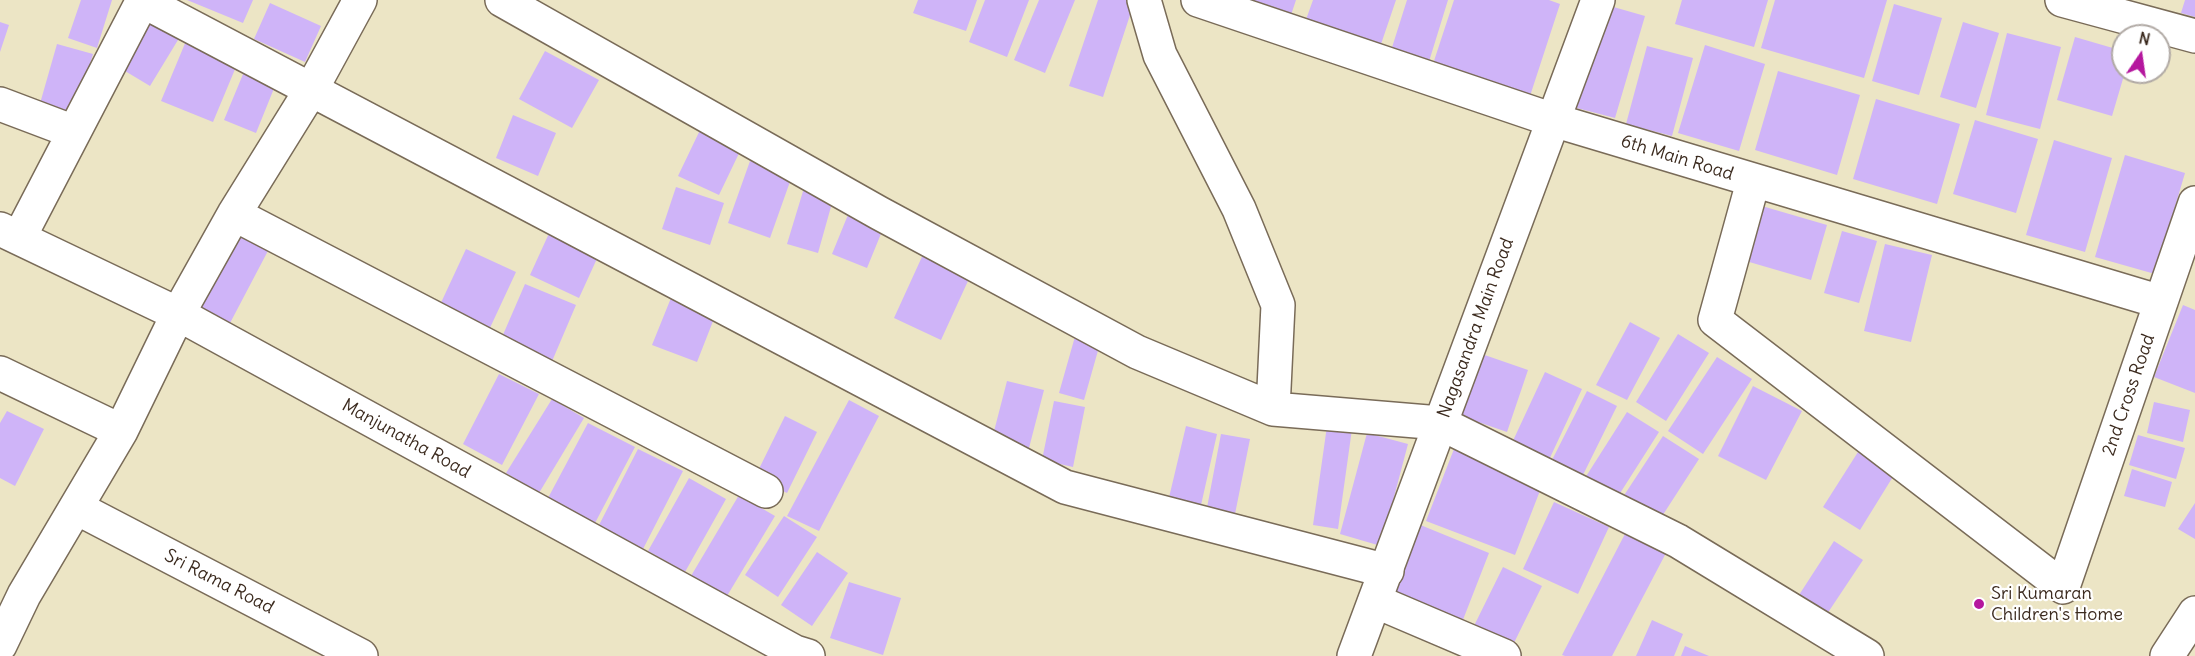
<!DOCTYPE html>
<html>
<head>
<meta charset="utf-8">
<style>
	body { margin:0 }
	#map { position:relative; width:2195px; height:656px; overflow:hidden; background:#ece5c5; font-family:Delius,sans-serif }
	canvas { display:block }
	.north { position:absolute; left:2111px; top:24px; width:60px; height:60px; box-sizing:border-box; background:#fff; border:2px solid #b1aaa5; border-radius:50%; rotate:13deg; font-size:16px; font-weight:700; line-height:24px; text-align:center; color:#3b2a1e }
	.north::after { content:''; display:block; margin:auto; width:21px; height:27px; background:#b5179e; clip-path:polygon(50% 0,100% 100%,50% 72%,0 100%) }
</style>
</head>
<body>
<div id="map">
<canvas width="2195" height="656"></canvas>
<div class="north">N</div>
</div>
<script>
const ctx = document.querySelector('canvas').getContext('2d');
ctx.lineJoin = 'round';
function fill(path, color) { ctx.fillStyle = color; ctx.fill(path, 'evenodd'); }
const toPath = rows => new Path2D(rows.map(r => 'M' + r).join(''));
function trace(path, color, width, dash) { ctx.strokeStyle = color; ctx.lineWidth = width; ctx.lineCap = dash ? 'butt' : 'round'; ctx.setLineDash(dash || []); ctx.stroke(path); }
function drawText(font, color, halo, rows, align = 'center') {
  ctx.font = font + ' Delius,sans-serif'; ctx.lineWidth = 4.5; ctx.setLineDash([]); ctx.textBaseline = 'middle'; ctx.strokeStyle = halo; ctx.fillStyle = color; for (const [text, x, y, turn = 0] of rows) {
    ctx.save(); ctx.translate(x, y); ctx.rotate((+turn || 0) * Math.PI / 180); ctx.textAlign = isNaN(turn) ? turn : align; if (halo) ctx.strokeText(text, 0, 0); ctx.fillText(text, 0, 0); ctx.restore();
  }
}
fill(toPath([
	[81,0,112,0,97,48,68,38],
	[187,0,253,0,243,23],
	[918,0,977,0,966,31,913,13],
	[985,0,1029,0,1007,57,969,42],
	[1039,0,1075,0,1045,73,1014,60],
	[1098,0,1135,0,1103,97,1069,86],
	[1249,0,1296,0,1291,15],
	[1313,0,1396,0,1378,53,1303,28],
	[1407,0,1448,0,1427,68,1389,57],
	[1454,0,1549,0,1560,4,1530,96,1433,64],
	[1682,0,1768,0,1754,47,1675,24],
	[1775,0,1887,0,1864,78,1761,48],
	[2185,0,2195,0,2195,17,2181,13],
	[270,3,321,26,305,62,254,39],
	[1603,4,1645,16,1615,118,1573,107],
	[1894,4,1942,18,1919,95,1872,81],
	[147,14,181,35,150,86,115,65],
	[0,22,9,25,0,52],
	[1963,22,1999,33,1976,108,1940,97],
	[2007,33,2061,47,2040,129,1986,115],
	[2075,37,2123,51,2125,72,2112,116,2057,100],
	[186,41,238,62,213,122,161,101],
	[57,44,93,54,74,117,39,107],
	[1705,45,1765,64,1739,151,1678,133],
	[1647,46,1693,58,1672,136,1626,124],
	[545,51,599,80,572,128,519,99],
	[246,67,277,81,256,133,224,120],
	[1778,71,1860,95,1837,175,1755,150],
	[1876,99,1960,124,1937,204,1853,179],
	[513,115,556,133,538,176,496,158],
	[1975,120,2038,139,2016,213,1953,194],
	[701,128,742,147,719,195,678,176],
	[2054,140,2112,158,2085,252,2026,235],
	[2125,155,2185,173,2155,274,2095,257],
	[750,161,792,176,770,238,728,223],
	[676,187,724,203,710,245,662,229],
	[804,188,834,196,818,253,787,244],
	[1755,204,1827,225,1811,280,1739,259],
	[852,205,887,219,867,268,832,254],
	[234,229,270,247,229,325,194,306],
	[551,229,600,252,579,298,530,275],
	[1842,231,1877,241,1859,303,1824,293],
	[1885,244,1932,255,1911,342,1864,331],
	[926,248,973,270,941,340,894,318],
	[466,249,516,272,489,330,439,307],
	[525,284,576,305,550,366,499,344],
	[673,293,717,311,697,362,652,345],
	[2183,305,2195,310,2195,393,2154,377],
	[1630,322,1660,338,1627,400,1596,385],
	[1076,333,1101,340,1084,400,1059,393],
	[1678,334,1709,353,1666,421,1636,402],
	[1476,352,1528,370,1507,432,1455,414],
	[1717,357,1752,379,1703,454,1668,431],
	[1545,372,1582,389,1548,462,1511,445],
	[499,374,539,394,502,465,463,444],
	[1007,381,1044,390,1029,448,992,439],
	[1753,386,1802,411,1766,480,1718,456],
	[1587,391,1617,406,1581,479,1550,464],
	[552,399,584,418,539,493,506,473],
	[849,400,879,416,819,531,787,516],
	[1054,401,1085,407,1073,467,1042,460],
	[2154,402,2190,410,2183,442,2147,433],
	[7,411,44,429,15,486,0,478,0,423],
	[1627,412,1659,432,1617,498,1585,478],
	[785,416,817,432,787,493,755,477],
	[588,423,635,447,595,523,548,498],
	[1186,426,1217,434,1199,514,1167,506],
	[1327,426,1352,429,1338,529,1313,525],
	[1367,433,1408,444,1381,546,1340,534],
	[1221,434,1250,439,1234,519,1206,513],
	[2138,435,2185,448,2176,479,2129,465],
	[1663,436,1699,459,1657,524,1621,500],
	[638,449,683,471,643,549,598,527],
	[1454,449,1543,483,1515,555,1426,521],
	[1858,452,1894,475,1860,530,1823,507],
	[2132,469,2172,482,2165,507,2124,496],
	[689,478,726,499,685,572,648,551],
	[739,495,775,516,727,596,691,576],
	[1554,502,1609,527,1578,594,1523,569],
	[2195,503,2195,539,2178,529],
	[784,516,817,537,778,597,745,575],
	[1418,524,1489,553,1459,630,1387,602],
	[1626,532,1666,553,1612,656,1565,656,1562,655],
	[1834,541,1863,560,1827,614,1799,595],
	[817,552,848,573,812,626,781,605],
	[1503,567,1542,586,1510,651,1471,632],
	[849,582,901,598,883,655,830,638],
	[1652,620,1683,634,1674,656,1636,656],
	[1685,646,1709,656,1681,656]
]), '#cfb4f8');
const minor = toPath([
	[141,0,1065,487,1387,571],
	[502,0,879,213,1137,352,1273,409,1440,423,1678,541,1867,656],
	[1144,0,1160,55,1239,209,1278,305,1273,409],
	[1198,0,1553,120,2161,302],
	[2062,0,2195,36],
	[0,104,74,132],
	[1753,182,1715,320,2063,587,2195,203],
	[234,214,766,491],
	[0,229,178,314,795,652,808,656],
	[19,238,143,0],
	[0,373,121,431],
	[77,508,361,656],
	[1375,601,1504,656],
	[0,645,24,595,121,431,178,314,234,214,311,90,360,0],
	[2167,656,2195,613]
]);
const tertiary = toPath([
	[1354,656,1598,0]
]);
trace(minor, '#796b58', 36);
trace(tertiary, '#796b58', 36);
trace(minor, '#fff', 33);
trace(tertiary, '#fff', 33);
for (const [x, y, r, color] of [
	[1979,604,6,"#b5179e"]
]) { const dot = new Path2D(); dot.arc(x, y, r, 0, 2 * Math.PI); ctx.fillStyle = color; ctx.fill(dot); trace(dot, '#fff', 2); }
drawText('18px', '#3b2a1e', '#fff', [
	["6th Main Road",1677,158,17],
	["Nagasandra Main Road",1476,328,-70],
	["2nd Cross Road",2129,395,-71],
	["Manjunatha Road",406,439,29],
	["Sri Rama Road",219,582,27]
]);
drawText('18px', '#3b2a1e', '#fff', [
	["Sri Kumaran",1991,594],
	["Children's Home",1991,615]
], 'left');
</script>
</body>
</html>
